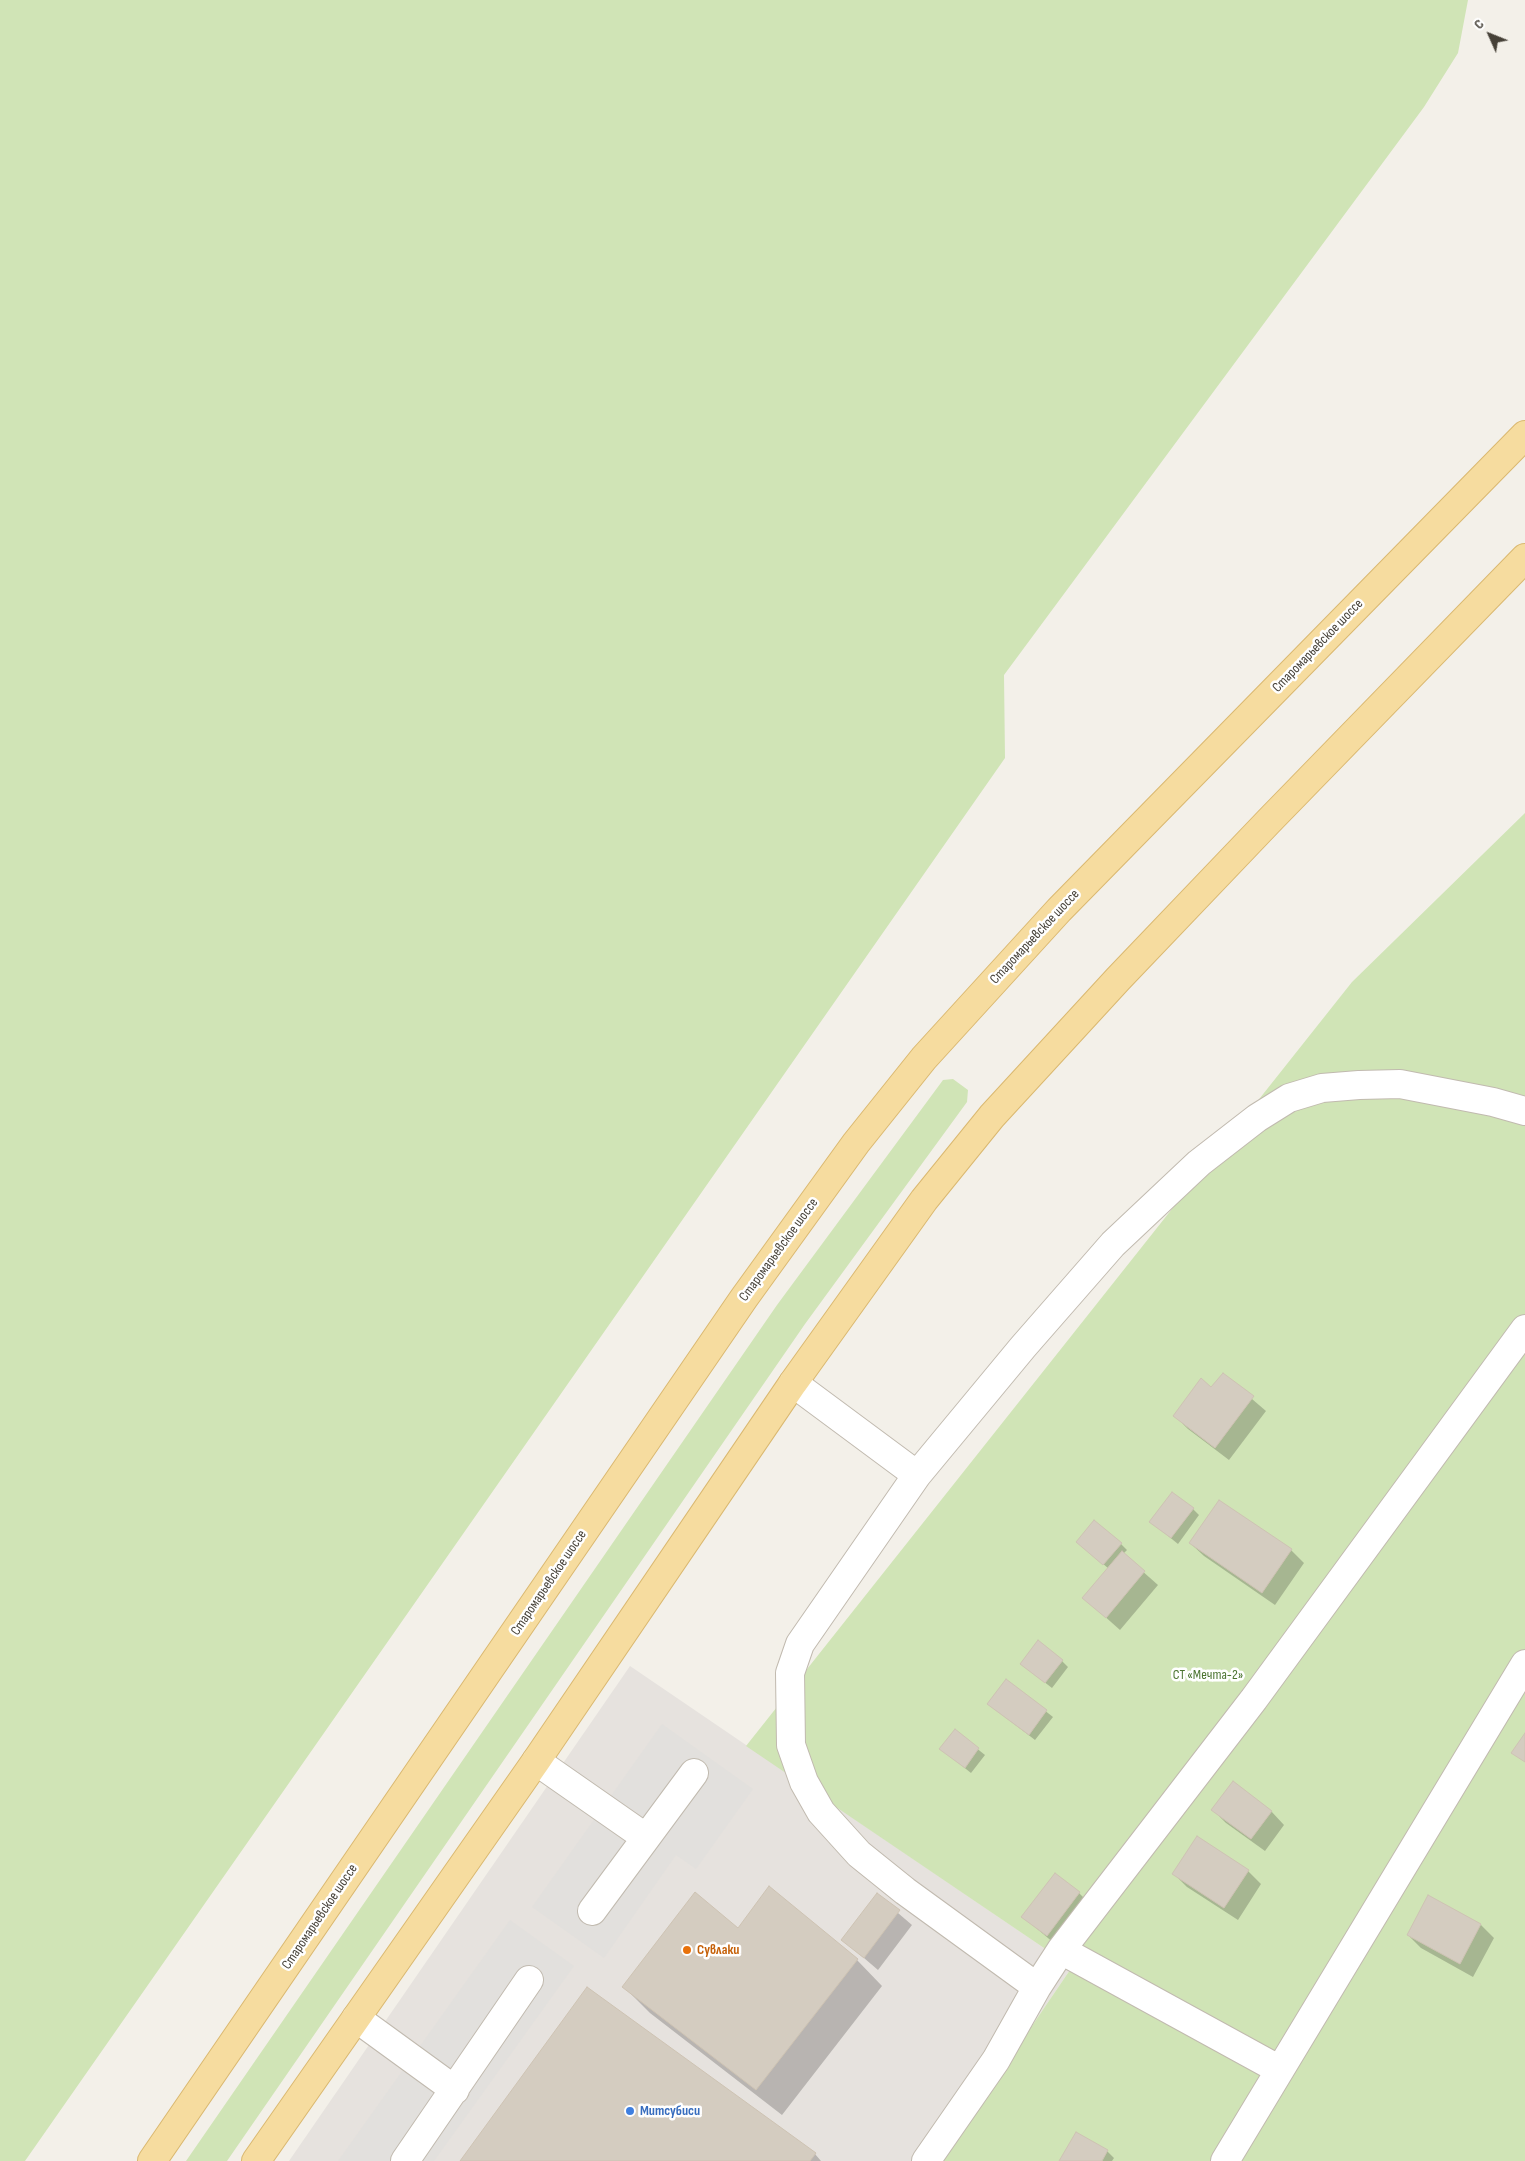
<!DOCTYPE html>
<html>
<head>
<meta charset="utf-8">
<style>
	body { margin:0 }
	#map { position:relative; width:1525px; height:2161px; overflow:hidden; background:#f3f0e9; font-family:"Sofia Sans Condensed",sans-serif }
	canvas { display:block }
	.north { position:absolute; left:1465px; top:10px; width:50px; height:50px; -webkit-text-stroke:4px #fff; paint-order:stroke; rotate:314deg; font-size:14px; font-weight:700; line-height:20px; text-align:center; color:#464138 }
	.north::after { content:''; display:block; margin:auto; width:18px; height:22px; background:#464138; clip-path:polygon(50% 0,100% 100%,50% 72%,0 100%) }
</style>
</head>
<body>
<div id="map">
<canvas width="1525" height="2161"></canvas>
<div class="north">С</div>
</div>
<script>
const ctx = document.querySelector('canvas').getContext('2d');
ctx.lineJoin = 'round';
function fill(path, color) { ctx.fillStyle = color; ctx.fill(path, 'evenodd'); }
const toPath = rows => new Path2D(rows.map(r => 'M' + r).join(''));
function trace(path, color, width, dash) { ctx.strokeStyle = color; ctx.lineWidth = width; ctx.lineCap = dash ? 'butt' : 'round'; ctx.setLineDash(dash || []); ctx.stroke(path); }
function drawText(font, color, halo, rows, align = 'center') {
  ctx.font = font + ' "Sofia Sans Condensed",sans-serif'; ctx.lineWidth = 5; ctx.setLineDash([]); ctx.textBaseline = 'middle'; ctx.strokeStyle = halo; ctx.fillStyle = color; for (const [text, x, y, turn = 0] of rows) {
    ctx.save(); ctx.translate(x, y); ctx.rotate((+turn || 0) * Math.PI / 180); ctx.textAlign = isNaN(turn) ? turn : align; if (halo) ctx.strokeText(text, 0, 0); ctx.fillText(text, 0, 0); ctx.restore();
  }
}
fill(toPath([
	[630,1666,1072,1967,940,2161,289,2161]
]), '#e6e2de');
fill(toPath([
	[0,0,1468,0,1458,53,1424,107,1004,675,1005,758,25,2161,0,2161],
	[1525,813,1525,2161,940,2161,1072,1967,746,1746,1352,982],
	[953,1079,968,1090,967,1102,805,1324,227,2161,186,2161,777,1305,943,1080]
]), '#d0e4b6');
fill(toPath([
	[662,1724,753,1789,696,1869,676,1855,604,1958,532,1907],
	[510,1920,574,1966,434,2161,338,2161]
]), '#e2e0dd');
fill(toPath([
	[1224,1375,1266,1411,1229,1460,1188,1429,1175,1416,1212,1389],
	[1193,1509,1199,1515,1178,1544,1151,1522],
	[1078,1542,1121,1544,1127,1550,1123,1554,1158,1585,1120,1630,1084,1598,1109,1569],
	[1190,1543,1291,1550,1304,1563,1275,1605,1204,1556],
	[1062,1661,1068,1667,1052,1688,1021,1664],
	[1006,1680,1053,1717,1035,1740,988,1704],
	[955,1731,985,1755,971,1773,941,1749],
	[1212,1809,1271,1811,1284,1825,1265,1851,1226,1823],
	[1248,1871,1261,1884,1238,1920,1187,1887,1174,1874],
	[1079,1893,1092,1906,1061,1949,1023,1917],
	[877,1895,912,1925,878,1970,843,1940],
	[1429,1897,1481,1925,1494,1938,1473,1977,1421,1948,1408,1935],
	[738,1930,857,1960,882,1986,782,2115,650,2013,624,1987],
	[1107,2151,1114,2158,1112,2161,1061,2161],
	[815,2154,821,2161,462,2161]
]), '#0003');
const building = toPath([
	[1223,1373,1254,1396,1215,1448,1173,1416,1201,1378,1211,1387,1223,1373],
	[1172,1492,1194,1508,1171,1538,1149,1522,1172,1492],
	[1219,1500,1292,1549,1262,1593,1189,1543,1219,1500],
	[1094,1520,1122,1543,1103,1565,1076,1542,1094,1520],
	[1122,1551,1145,1571,1106,1618,1082,1598,1122,1551],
	[1038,1640,1063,1660,1045,1683,1020,1664,1038,1640],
	[1006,1679,1047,1710,1029,1735,987,1704,1006,1679],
	[955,1729,979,1748,965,1768,939,1749,955,1729],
	[1525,1733,1525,1762,1511,1753,1525,1733],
	[1233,1781,1272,1811,1251,1839,1211,1810,1233,1781],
	[1197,1836,1249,1870,1224,1908,1172,1874,1197,1836],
	[1055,1873,1080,1892,1047,1936,1021,1917,1055,1873],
	[769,1886,858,1959,756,2090,622,1987,695,1892,738,1928,769,1886],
	[877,1893,900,1910,864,1958,841,1940,877,1893],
	[1428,1895,1481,1924,1460,1964,1407,1935,1428,1895],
	[587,1987,816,2153,810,2161,460,2161,587,1987],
	[1076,2132,1108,2150,1102,2161,1059,2161,1076,2132]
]);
fill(building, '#d4ccc0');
trace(building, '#cec3b3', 1);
const minor = toPath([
	[793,1383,917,1475],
	[536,1761,645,1837],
	[592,1911,694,1773],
	[1061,1950,1280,2070],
	[1037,1987,905,1891,859,1854,821,1812,804,1782,791,1745,790,1673,800,1644,917,1475,1023,1347,1113,1244,1199,1163,1257,1118,1289,1098,1322,1088,1359,1085,1400,1084,1493,1102,1525,1111],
	[356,2018,455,2090],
	[405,2161,529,1980],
	[926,2161,996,2060,1037,1987,1061,1950,1254,1699,1525,1329],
	[1225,2161,1525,1664]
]);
const major = toPath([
	[152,2161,744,1298,856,1143,924,1058,1059,910,1525,435],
	[256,2161,536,1761,793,1383,924,1200,992,1116,1118,979,1268,822,1525,558]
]);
trace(minor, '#c1baaf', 30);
trace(major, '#dab870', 30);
trace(minor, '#fff', 28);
trace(major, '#f6dc9f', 28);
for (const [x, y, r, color] of [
	[687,1950,5,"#e8710a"],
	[630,2111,5,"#3f7fe0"]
]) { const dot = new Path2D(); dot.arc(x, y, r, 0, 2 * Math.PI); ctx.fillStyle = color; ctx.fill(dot); trace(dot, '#fff', 2); }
drawText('14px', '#464138', '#fff', [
	["Старомарьевское шоссе",1318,646,-46],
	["Старомарьевское шоссе",1035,937,-47],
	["Старомарьевское шоссе",779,1250,-54],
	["Старомарьевское шоссе",549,1583,-56],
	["Старомарьевское шоссе",320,1917,-56]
]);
drawText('14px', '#4b7430', '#fff', [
	["СТ «Мечта-2»",1208,1675]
]);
drawText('bold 14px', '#c56008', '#fff', [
	["Сувлаки",697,1950]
], 'left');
drawText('bold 14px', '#366cbe', '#fff', [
	["Митсубиси",640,2111]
], 'left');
</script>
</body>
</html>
